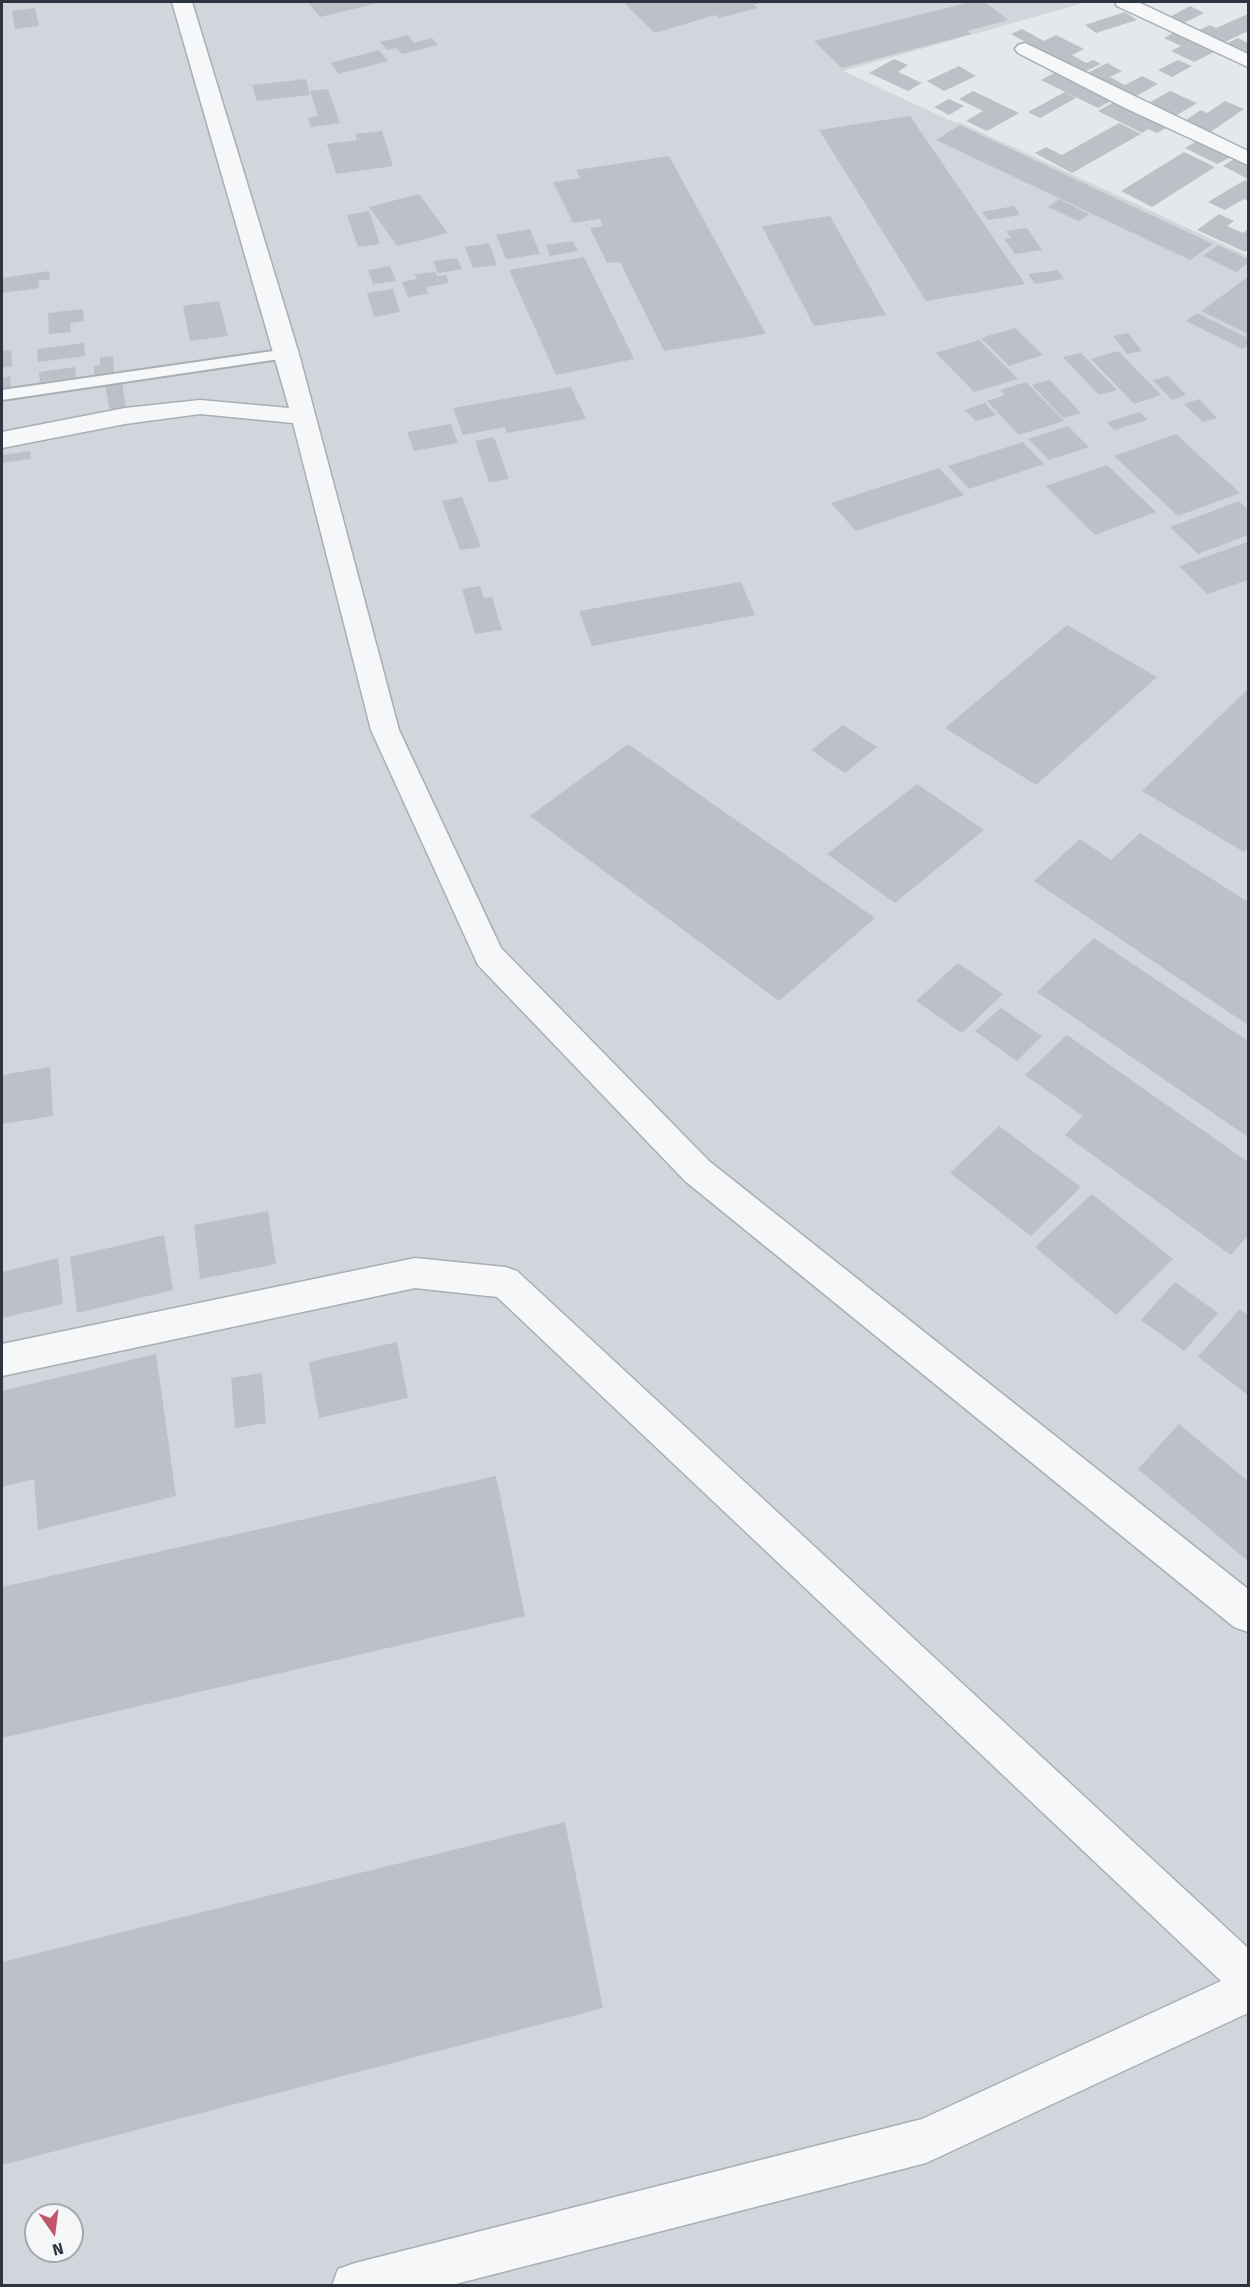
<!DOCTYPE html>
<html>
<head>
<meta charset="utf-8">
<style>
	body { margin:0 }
	#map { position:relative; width:1250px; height:2287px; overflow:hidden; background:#e4e7eb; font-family:"Fira Sans",sans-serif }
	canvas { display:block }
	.frame { position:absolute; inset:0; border:3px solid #2d3542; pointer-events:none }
	.north { position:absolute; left:24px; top:2203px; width:60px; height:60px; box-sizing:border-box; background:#f4f6f8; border:2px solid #a4a9af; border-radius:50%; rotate:166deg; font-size:16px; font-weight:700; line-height:24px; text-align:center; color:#2d3542 }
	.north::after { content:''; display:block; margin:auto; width:21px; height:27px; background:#c3556a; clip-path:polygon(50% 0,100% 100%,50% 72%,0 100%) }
</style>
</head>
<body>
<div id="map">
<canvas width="1250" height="2287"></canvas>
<div class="frame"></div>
<div class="north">N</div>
</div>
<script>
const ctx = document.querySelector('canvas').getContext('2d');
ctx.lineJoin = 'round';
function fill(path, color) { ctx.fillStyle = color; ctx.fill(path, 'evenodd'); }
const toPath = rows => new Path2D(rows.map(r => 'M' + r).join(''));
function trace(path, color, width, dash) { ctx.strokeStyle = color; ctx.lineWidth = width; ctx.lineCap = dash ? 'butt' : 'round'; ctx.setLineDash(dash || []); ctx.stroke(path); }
fill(toPath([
	[2,2,1077,2,1080,4,843,71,956,123,959,122,1248,256,1248,2285,2,2286],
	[36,2215,72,2215,72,2251,36,2251]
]), '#d2d6dc');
fill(toPath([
	[308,2,377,2,378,3,320,17],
	[623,2,763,2,754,5,758,8,719,18,715,15,655,33],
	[970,2,985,2,1008,20,967,31,971,34,842,68,814,41],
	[1190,6,1204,13,1182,24,1168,18],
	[35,8,39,26,15,29,12,11],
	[1125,12,1137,20,1096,33,1085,25],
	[1248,14,1248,31,1221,44,1197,31,1210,25,1216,28],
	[1022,29,1044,41,1056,35,1084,49,1072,55,1086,63,1093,60,1101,64,1082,73,1011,34],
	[1173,33,1214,52,1194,62,1171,51,1181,46,1164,38],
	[408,35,414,43,432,38,438,45,402,54,396,48,387,50,380,42],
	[1238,38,1248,43,1248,58,1223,45],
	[379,50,388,61,339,74,330,63],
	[894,59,908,65,898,72,922,83,908,91,869,73],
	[1178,60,1192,66,1172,77,1158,70],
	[1107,63,1122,71,1110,77,1125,85,1142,76,1158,84,1129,100,1082,76],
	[959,66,976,76,944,91,927,81],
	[1058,71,1114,99,1098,108,1041,80],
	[306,79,310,95,257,101,252,85],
	[328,89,340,123,311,127,308,118,318,116,310,91],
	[973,91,1019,113,987,131,966,121,983,111,959,99],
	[1170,91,1197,103,1172,118,1145,105],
	[1065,92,1076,98,1040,118,1028,112],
	[949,99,964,106,949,115,934,107],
	[1116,101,1168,127,1157,133,1148,129,1142,133,1098,111],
	[1225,101,1244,109,1209,133,1183,122,1201,110,1207,113],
	[910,116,1025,284,926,301,819,130],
	[1119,123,1141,134,1072,173,1035,153,1046,147,1062,155],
	[960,125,1213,244,1190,260,936,140],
	[382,131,393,166,336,174,327,144,357,140,355,134],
	[1200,139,1233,156,1217,164,1185,148],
	[1184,152,1215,167,1152,207,1121,191],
	[669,156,766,334,664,351,620,262,607,263,590,228,603,226,600,219,573,223,553,182,580,178,576,170],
	[1237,157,1248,163,1248,179,1223,166],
	[1245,180,1248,182,1248,201,1244,199,1225,210,1208,202],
	[419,194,448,233,397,246,369,207],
	[1059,199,1089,214,1079,221,1048,207],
	[1014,206,1020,215,988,220,982,212],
	[369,211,380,244,358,247,347,215],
	[1219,214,1234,221,1227,226,1243,233,1248,229,1248,249,1245,252,1197,230],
	[830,216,886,315,814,326,762,226],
	[1027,228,1042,250,1015,254,1004,239,1011,238,1006,231],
	[530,229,540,254,506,259,496,235],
	[573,241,578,251,550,256,546,245],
	[489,243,497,265,473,268,465,247],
	[1218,245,1248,259,1248,263,1236,272,1203,256],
	[584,257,634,359,556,375,509,270],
	[457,258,462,269,438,273,433,261],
	[390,266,396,281,373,284,368,270],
	[1058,270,1064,279,1035,284,1028,274],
	[49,271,50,279,38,281,39,288,2,293,2,278],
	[435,272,437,276,446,275,449,283,426,287,428,294,408,297,402,282,417,279,415,274],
	[1248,277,1248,334,1201,311],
	[393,289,400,312,374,317,367,293],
	[219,301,228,336,190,341,183,306],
	[83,309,84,321,70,323,71,332,49,334,48,313],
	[1197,313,1248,338,1248,345,1243,349,1186,321],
	[1015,328,1043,355,1009,366,981,338],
	[1128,333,1142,351,1127,354,1113,336],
	[979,340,1018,379,974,392,936,353],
	[84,343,85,356,38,362,37,349],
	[11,350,12,366,2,368,2,351],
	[1118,351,1161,395,1134,404,1091,359],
	[1081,353,1117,390,1099,395,1063,357],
	[113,356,114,376,94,378,94,366,100,365,100,357],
	[75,367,76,377,40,382,39,372],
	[10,376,11,388,2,390,2,378],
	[1168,376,1186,395,1172,400,1153,380],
	[1050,380,1081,413,1063,418,1032,385],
	[122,382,126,408,110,411,105,385],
	[1026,382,1064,421,1019,435,987,401,1005,395,1000,390],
	[571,387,586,419,507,433,505,427,463,435,453,408],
	[1199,399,1217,418,1203,422,1184,404],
	[985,403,996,415,976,421,965,410],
	[1140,412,1147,420,1114,430,1107,422],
	[451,424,458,443,414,451,407,432],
	[1068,426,1089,447,1049,460,1028,439],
	[1176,434,1240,493,1178,516,1114,456],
	[494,437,509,479,489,482,475,441],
	[1023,442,1044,464,969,489,948,466],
	[30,451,31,459,2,463,2,455],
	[1107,465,1156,512,1095,535,1046,486],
	[939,468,964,495,856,531,831,503],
	[462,497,481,547,460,550,442,501],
	[1239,501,1248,510,1248,535,1198,554,1170,527],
	[1248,542,1248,580,1207,594,1179,566],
	[741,582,755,615,592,646,579,611],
	[480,586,484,598,492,597,502,630,475,634,462,589],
	[1067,625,1157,677,1036,785,945,728],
	[1248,689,1248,848,1244,852,1142,791],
	[843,725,877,747,845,773,811,750],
	[628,744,875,918,779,1001,530,816],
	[917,784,984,830,895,903,827,854],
	[1140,833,1248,902,1248,1025,1034,881,1080,839,1111,860],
	[1094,938,1248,1041,1248,1137,1037,992],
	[958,963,1003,994,962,1033,916,1001],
	[1001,1008,1042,1036,1017,1061,975,1031],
	[1067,1035,1248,1162,1248,1235,1231,1255,1065,1135,1083,1116,1025,1075],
	[50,1067,53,1116,2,1124,2,1075],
	[999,1126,1081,1187,1031,1236,950,1173],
	[1092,1194,1173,1259,1116,1315,1035,1247],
	[268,1211,276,1264,200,1279,194,1225],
	[164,1235,173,1290,77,1313,70,1257],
	[58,1258,63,1304,2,1318,2,1272],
	[1175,1282,1218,1313,1184,1351,1141,1320],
	[1240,1309,1248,1315,1248,1395,1198,1357],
	[397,1342,408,1398,319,1418,309,1362],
	[156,1354,176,1496,38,1530,34,1479,2,1487,2,1391],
	[262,1373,266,1423,235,1428,231,1378],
	[1179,1424,1248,1481,1248,1561,1138,1469],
	[496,1476,525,1616,2,1738,2,1587],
	[565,1822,603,2008,2,2165,2,1962]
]), '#bcc0c7');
const service = toPath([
	[287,349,295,354,293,357,2,400,2,390,287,349]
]);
const minor = toPath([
	[172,2,192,2,299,354,399,730,501,948,709,1161,1248,1589,1248,1632,1234,1627,685,1181,478,965,371,730,293,423,200,414,125,424,2,448,2,432,125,408,200,400,289,408,172,2],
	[1115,2,1138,2,1248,54,1248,67,1117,6,1115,2],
	[1025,43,1248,151,1248,165,1125,108,1018,53,1015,49,1018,45,1025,43],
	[415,1258,505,1267,517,1271,1248,1948,1248,2013,926,2163,448,2286,332,2286,338,2269,355,2263,922,2119,1221,1981,497,1297,415,1288,2,1376,2,1344,415,1258]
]);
trace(service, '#a9aeb5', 4);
trace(minor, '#a9aeb5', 3);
fill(service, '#f6f7f9');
fill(minor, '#f6f7f9');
</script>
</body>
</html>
